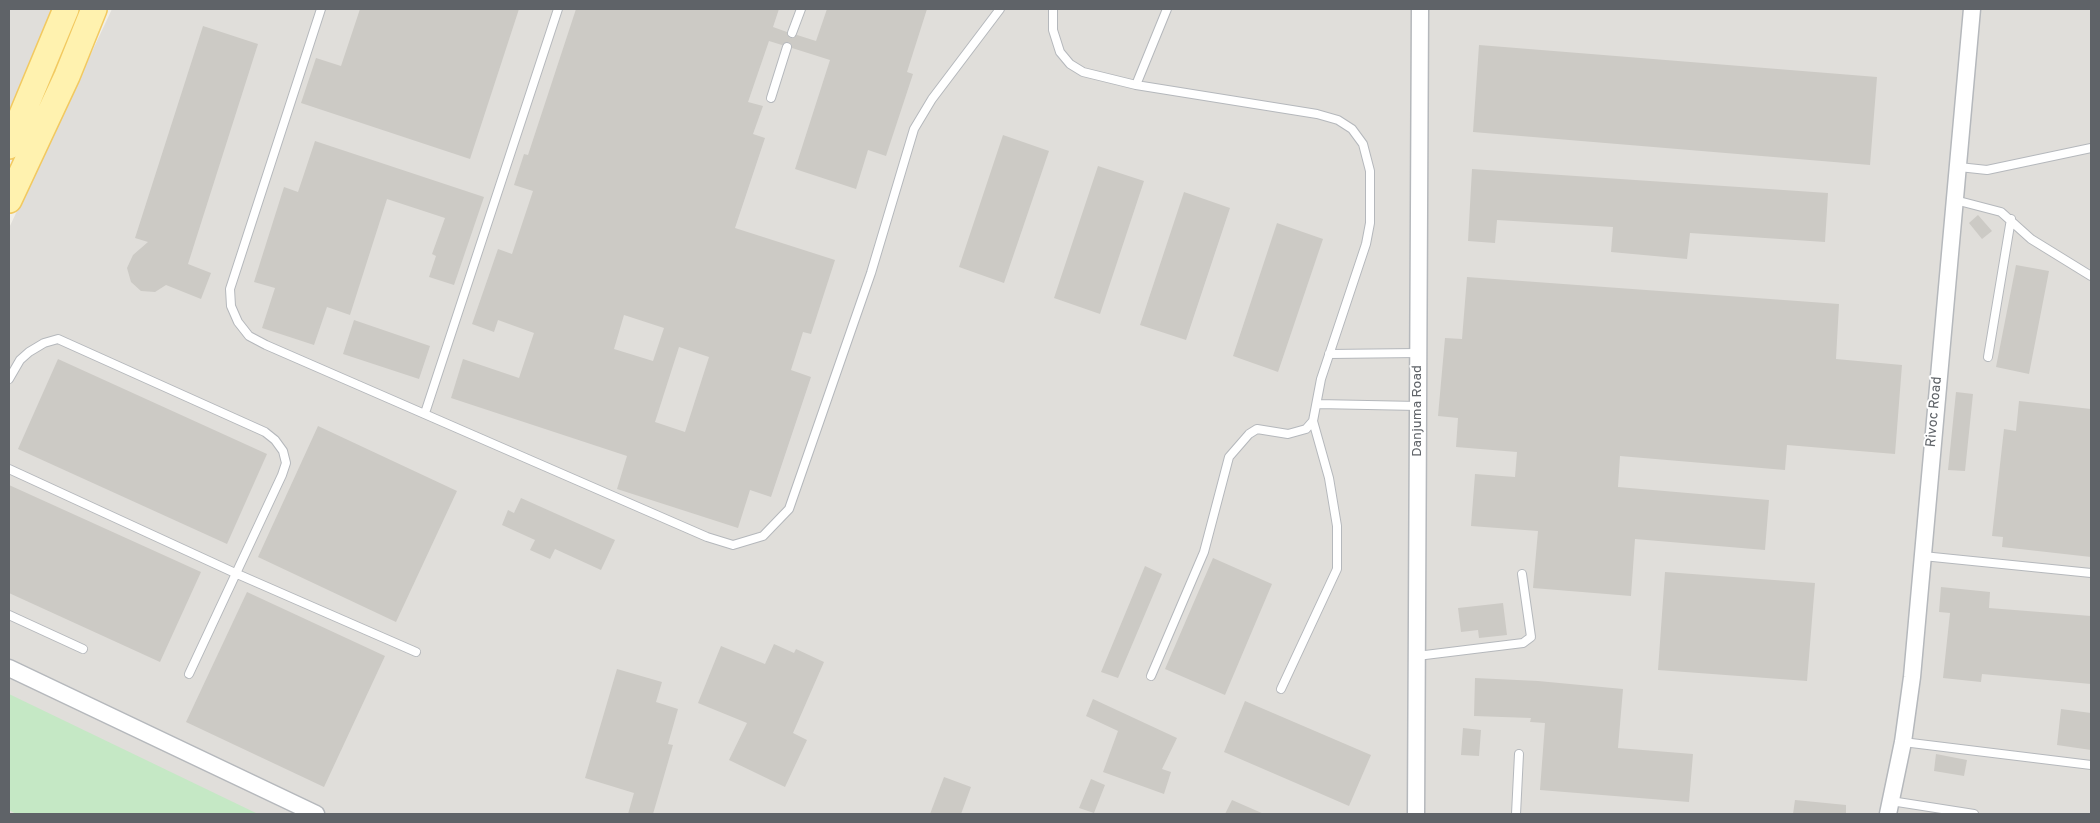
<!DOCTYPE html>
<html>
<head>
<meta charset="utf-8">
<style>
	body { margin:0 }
	#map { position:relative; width:2100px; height:823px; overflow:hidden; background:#f1efe8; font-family:Overpass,sans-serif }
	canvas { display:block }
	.frame { position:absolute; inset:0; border:10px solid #5f6368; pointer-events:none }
</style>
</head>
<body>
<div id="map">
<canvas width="2100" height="823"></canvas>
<div class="frame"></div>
</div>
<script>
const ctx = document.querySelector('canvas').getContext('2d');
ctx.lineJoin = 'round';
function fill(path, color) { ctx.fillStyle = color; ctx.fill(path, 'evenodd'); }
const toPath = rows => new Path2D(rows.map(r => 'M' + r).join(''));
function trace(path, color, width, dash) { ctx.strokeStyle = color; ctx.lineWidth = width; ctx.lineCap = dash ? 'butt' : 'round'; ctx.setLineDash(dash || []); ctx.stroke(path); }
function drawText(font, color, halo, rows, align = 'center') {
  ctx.font = font + ' Overpass,sans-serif'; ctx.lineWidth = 4; ctx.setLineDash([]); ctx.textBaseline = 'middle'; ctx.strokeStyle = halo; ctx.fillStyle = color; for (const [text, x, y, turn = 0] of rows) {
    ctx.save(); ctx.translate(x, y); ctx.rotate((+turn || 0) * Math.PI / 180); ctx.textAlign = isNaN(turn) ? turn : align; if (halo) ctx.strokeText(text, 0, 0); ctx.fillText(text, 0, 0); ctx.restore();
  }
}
fill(toPath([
	[9,9,52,9,9,112],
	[112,9,2091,9,2091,814,9,814,9,228]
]), '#e0deda');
fill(toPath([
	[9,694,258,814,16,814,9,810]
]), '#c5e8c5');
fill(toPath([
	[360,9,519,9,470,159,301,103,316,58,341,66],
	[576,9,779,9,773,27,787,32,790,38,797,35,816,41,827,9,927,9,907,72,913,74,886,156,868,150,856,189,795,169,830,60,792,48,789,42,782,45,769,41,748,102,763,106,753,134,765,138,735,228,835,260,811,334,803,332,791,370,811,377,771,497,750,490,738,528,617,489,627,456,451,398,463,359,519,378,534,333,498,320,494,332,472,324,498,249,512,254,533,191,514,185,524,154,528,155],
	[624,315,664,328,653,361,614,349],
	[679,347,709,357,685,432,655,422],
	[203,26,258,44,188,264,211,273,201,299,166,285,155,292,141,291,131,282,127,268,133,255,148,242,135,238],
	[1479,45,1877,77,1870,165,1473,132],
	[1003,135,1049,151,1004,283,959,267],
	[315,141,484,197,454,285,429,277,436,256,432,254,445,218,387,199,350,315,327,307,314,345,262,328,275,288,254,282,284,187,298,192],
	[1098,166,1144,181,1100,314,1054,298],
	[1472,169,1828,193,1825,242,1690,233,1687,259,1611,252,1613,227,1497,220,1495,243,1468,241],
	[1184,192,1230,208,1186,340,1140,325],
	[1978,215,1992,231,1982,239,1969,223],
	[1277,223,1323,239,1278,372,1233,356],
	[2016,265,2049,271,2029,374,1996,367],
	[1467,277,1839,304,1836,359,1902,365,1895,454,1787,445,1785,470,1620,456,1618,487,1769,500,1765,550,1635,539,1631,596,1533,588,1538,531,1471,526,1475,474,1515,477,1517,452,1456,447,1458,418,1438,416,1445,338,1462,339],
	[354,320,430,346,419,379,343,354],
	[58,359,267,454,227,544,18,449],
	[1956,392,1973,394,1965,471,1948,470],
	[2019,401,2091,409,2091,557,2002,547,2003,537,1992,536,2004,429,2016,431],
	[318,426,457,491,396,622,258,557],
	[9,485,201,572,160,662,9,593],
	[521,498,615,540,601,570,555,549,550,559,530,550,535,540,502,525,508,510,514,513],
	[1213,558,1272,584,1225,695,1165,669],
	[1145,566,1162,574,1118,678,1101,672],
	[1665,572,1815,583,1807,681,1658,670],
	[1941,587,1990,592,1989,608,2091,616,2091,684,1982,674,1981,682,1943,678,1950,613,1939,612],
	[247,592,385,656,324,787,186,722],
	[1503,603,1507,635,1479,638,1478,630,1461,632,1458,608],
	[774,644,794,653,796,649,824,662,793,733,807,740,785,787,729,760,747,723,698,703,721,646,765,664],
	[617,669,662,682,656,702,678,709,668,744,673,745,653,814,628,814,634,793,585,778],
	[1475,678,1538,681,1623,689,1618,748,1693,754,1689,802,1540,790,1545,723,1530,722,1531,718,1474,716],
	[1093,699,1177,738,1162,769,1171,772,1164,794,1103,772,1118,731,1086,716],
	[1245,701,1371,755,1349,806,1224,752],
	[2061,709,2091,713,2091,750,2057,745],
	[1463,728,1481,730,1479,756,1461,755],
	[1936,754,1967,760,1964,776,1934,771],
	[944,777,971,787,961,814,930,814],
	[1091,779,1105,785,1094,813,1079,808],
	[1232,800,1264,814,1225,814],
	[1795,800,1846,805,1846,814,1793,814]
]), '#cccac5');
const lane = toPath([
	[321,9,230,289,231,306,238,322,249,336,266,345,707,537,733,545,763,536,789,509,871,273,914,129,932,99,1000,9],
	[1053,9,1053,30,1060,52,1070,64,1083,72,1136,85,1317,114,1338,120,1352,129,1363,144,1370,171,1370,223,1366,244,1321,379,1313,421,1306,429,1288,434,1257,429,1249,434,1229,457,1204,552,1151,676],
	[792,33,801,9],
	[1136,85,1167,9],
	[771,98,787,47],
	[1959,167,1987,170,2091,148],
	[1955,200,2001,212,2031,239,2091,276],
	[1329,354,1418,353],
	[1988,357,2011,219],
	[9,379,20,360,29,352,44,343,58,339,265,432,275,440,283,451,286,463,282,475,189,674],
	[1317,404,1418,406],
	[425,413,558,9],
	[9,469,235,573,416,652],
	[1923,556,2091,573],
	[9,615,83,649],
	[1417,656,1523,643,1531,637,1522,574],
	[1281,689,1337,569,1337,526,1329,478,1313,421],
	[1903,742,2091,765],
	[1891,801,1974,814],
	[1516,814,1519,754]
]);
const street = toPath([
	[9,668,316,814],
	[1416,814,1420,9],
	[1888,814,1903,742,1912,677,1972,9]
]);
const primary = toPath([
	[9,146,66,9],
	[9,200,67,76,94,9]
]);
trace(lane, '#b5b8bc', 10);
trace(street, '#b5b8bc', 19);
trace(primary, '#f2c960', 28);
trace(lane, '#fff', 8);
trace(street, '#fff', 16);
trace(primary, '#fff2af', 25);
drawText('14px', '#5f6368', '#fff', [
	["Danjuma Road",1418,411,-90],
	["Rivoc Road",1935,412,-85]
]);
</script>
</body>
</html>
